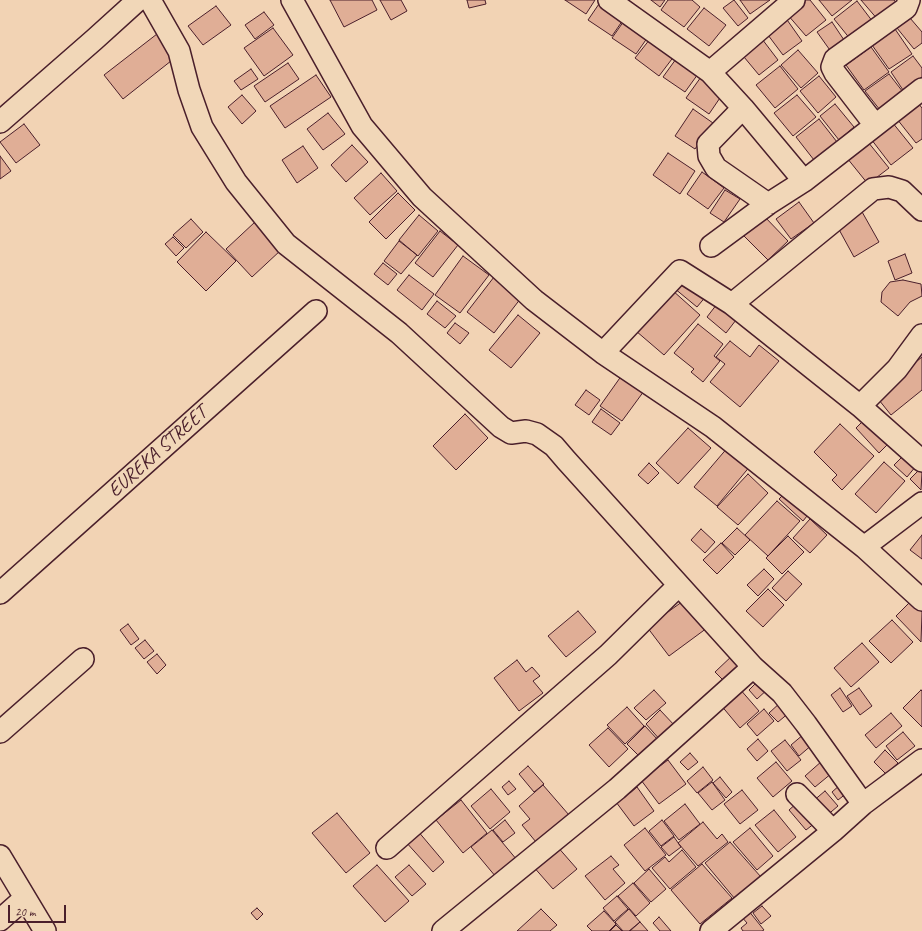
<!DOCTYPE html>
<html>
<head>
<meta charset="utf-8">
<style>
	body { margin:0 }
	#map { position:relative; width:922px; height:931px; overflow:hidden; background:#f2d3b4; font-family:Caveat,sans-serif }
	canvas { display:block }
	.scale { position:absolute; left:8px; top:905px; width:58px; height:18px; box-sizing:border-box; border:2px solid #4a1f2b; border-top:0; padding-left:5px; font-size:12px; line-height:14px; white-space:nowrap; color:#4a1f2b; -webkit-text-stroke:3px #f1d7b8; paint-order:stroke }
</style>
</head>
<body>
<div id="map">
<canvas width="922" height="931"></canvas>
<div class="scale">20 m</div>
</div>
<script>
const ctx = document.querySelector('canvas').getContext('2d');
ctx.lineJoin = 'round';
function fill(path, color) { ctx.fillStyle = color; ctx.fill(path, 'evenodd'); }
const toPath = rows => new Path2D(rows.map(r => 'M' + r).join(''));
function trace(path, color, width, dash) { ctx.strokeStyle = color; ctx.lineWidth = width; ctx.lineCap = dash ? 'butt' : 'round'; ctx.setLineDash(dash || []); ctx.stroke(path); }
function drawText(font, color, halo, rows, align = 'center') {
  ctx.font = font + ' Caveat,sans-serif'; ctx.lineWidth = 3.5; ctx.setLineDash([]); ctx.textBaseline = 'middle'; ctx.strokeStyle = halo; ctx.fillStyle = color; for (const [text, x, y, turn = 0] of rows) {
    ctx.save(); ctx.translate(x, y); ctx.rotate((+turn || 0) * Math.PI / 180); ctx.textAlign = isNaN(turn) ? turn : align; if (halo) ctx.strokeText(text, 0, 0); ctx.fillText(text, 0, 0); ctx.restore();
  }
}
const building = toPath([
	[330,0,372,0,377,10,344,27,330,0],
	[380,0,401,0,407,11,391,20,380,0],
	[467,0,485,0,486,4,469,8,467,0],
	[565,0,595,0,586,14,565,0],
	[651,0,665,0,660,7,651,0],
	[668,0,692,0,700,7,684,27,661,10,668,0],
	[734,0,748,18,738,26,723,8,734,0],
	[740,0,770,0,750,14,740,0],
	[804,0,810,0,826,20,806,36,787,14,804,0],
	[819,0,852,0,832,16,819,0],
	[861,0,894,0,898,5,879,21,861,0],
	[601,1,625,17,612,36,588,20,601,1],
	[857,1,873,22,851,40,834,19,857,1],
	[216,6,231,25,203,45,188,26,216,6],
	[704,8,726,25,709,46,687,29,704,8],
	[264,12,274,25,255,39,245,25,264,12],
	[785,17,802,41,783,55,765,31,785,17],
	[626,18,650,34,636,54,612,38,626,18],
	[910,18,922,32,922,43,914,49,897,28,910,18],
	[832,22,846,43,832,53,817,32,832,22],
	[273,28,293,55,264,76,244,48,273,28],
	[895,29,912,54,889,69,872,45,895,29],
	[157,34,176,57,123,99,104,75,157,34],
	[654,34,678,51,659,76,635,58,654,34],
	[759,35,778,60,759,75,739,51,759,35],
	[871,47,889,72,864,90,846,65,871,47],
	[798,50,818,73,801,88,781,65,798,50],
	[913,56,922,68,922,77,903,90,891,72,913,56],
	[676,59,698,74,685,92,663,77,676,59],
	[288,63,299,79,265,102,254,86,288,63],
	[780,66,798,89,775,108,756,85,780,66],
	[251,69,258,79,241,90,234,81,251,69],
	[889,74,903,92,880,110,865,91,889,74],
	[316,75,331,97,285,128,270,106,316,75],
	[819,76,836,97,818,113,800,91,819,76],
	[701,77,724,92,709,114,686,98,701,77],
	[242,95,256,111,242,124,228,107,242,95],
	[797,95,816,117,793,136,774,113,797,95],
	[918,103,922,108,922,139,916,143,897,119,918,103],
	[835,104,854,127,839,140,820,116,835,104],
	[693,109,713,123,695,149,675,136,693,109],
	[328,113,345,134,323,150,307,129,328,113],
	[819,119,837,142,814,160,796,137,819,119],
	[892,122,913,148,891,165,871,139,892,122],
	[24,124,40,145,16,163,0,142,24,124],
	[868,142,889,168,868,184,847,158,868,142],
	[352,145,368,162,346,182,331,165,352,145],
	[303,146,318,168,297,183,282,160,303,146],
	[668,153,695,171,680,194,653,175,668,153],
	[0,156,11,171,0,179,0,156],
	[702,172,724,188,708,209,687,194,702,172],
	[381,173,397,191,370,215,354,198,381,173],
	[725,190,740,199,724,222,710,213,725,190],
	[398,193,415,210,386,239,369,222,398,193],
	[799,202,814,223,791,239,776,219,799,202],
	[861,210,879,242,854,257,836,224,861,210],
	[419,215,438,231,418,256,399,240,419,215],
	[763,215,788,241,768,260,742,234,763,215],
	[191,219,203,232,186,248,173,235,191,219],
	[255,222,281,250,252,277,226,249,255,222],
	[440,231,458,245,433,277,415,263,440,231],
	[206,232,236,261,206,291,177,262,206,232],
	[173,237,184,248,176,256,165,244,173,237],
	[399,241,417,255,401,274,384,261,399,241],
	[905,254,912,273,895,280,888,261,905,254],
	[463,256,489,275,460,313,435,295,463,256],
	[383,263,397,274,388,285,374,274,383,263],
	[409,275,434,294,422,310,397,290,409,275],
	[494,277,521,298,494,333,467,312,494,277],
	[684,277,707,295,697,307,674,288,684,277],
	[903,280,921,284,922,296,910,302,898,316,881,302,882,292,890,282,903,280],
	[672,290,700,315,664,355,636,331,672,290],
	[437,301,456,316,445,328,427,314,437,301],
	[717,304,736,320,726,333,707,317,717,304],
	[518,315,540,333,511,368,489,350,518,315],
	[455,323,469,333,460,344,447,333,455,323],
	[698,324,723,344,714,356,720,361,703,382,691,372,694,369,674,353,698,324],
	[730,341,750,357,759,345,779,361,740,407,710,382,725,364,716,357,730,341],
	[922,357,922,390,891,415,875,395,922,357],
	[622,375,644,391,622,421,600,406,622,375],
	[586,390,600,400,589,415,575,405,586,390],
	[601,409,620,423,611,435,592,422,601,409],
	[465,414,488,438,456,470,433,446,465,414],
	[865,419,889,443,879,453,856,428,865,419],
	[840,424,874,456,842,490,832,480,837,475,814,452,840,424],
	[688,428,711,448,678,484,656,463,688,428],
	[729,446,751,465,717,506,694,487,729,446],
	[904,455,916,466,907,477,894,465,904,455],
	[884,462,905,481,876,513,855,494,884,462],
	[649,463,659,473,648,484,638,475,649,463],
	[920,469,922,472,921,490,910,479,920,469],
	[748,474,768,493,738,525,717,507,748,474],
	[788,490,811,511,803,521,779,499,788,490],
	[777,501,800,521,768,556,745,535,777,501],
	[810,519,827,535,810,553,793,538,810,519],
	[737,528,750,540,735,555,722,543,737,528],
	[701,529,715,542,705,553,691,540,701,529],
	[922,535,922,559,910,550,922,535],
	[788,536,804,552,782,574,766,558,788,536],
	[721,543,734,557,717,574,703,560,721,543],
	[764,569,774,579,758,596,747,585,764,569],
	[788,571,802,584,786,601,772,588,788,571],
	[768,589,784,605,763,627,746,611,768,589],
	[686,599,707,628,669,656,647,627,686,599],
	[911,601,922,612,921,642,896,616,911,601],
	[578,611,596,632,566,657,548,636,578,611],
	[892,620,913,642,891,663,869,641,892,620],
	[128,624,139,639,131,645,120,630,128,624],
	[145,640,154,651,144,659,135,648,145,640],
	[862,643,879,662,851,687,834,668,862,643],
	[157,654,166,665,157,674,147,662,157,654],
	[734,654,744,665,726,683,715,672,734,654],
	[517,660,526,672,532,667,540,676,533,681,543,693,519,711,494,678,517,660],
	[760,679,769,688,757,699,749,690,760,679],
	[739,688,759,711,740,728,720,704,739,688],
	[840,688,852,706,843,712,831,695,840,688],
	[859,688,872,706,860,715,847,696,859,688],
	[654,690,666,703,646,720,634,708,654,690],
	[921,690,922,691,922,727,903,708,921,690],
	[781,702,790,712,778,722,769,713,781,702],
	[627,707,644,726,625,744,607,725,627,707],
	[764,709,774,721,757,736,747,724,764,709],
	[660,710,676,727,661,741,646,724,660,710],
	[891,713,902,726,876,748,865,735,891,713],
	[645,726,658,740,640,757,627,744,645,726],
	[608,728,628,749,609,767,589,745,608,728],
	[903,732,915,746,897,760,886,746,903,732],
	[804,734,813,744,799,756,791,745,804,734],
	[758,739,768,751,757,761,747,749,758,739],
	[785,740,801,760,787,771,771,751,785,740],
	[885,750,898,763,886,774,874,762,885,750],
	[690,753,698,762,688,770,680,762,690,753],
	[668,760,686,784,659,804,641,780,668,760],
	[822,761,832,773,815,787,805,776,822,761],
	[776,762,792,781,773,797,757,778,776,762],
	[528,766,544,784,534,792,519,774,528,766],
	[703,767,713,780,697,793,687,781,703,767],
	[720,777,732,792,726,798,713,783,720,777],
	[509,781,516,789,508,795,502,787,509,781],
	[712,782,725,800,712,810,698,793,712,782],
	[543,785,569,815,536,842,522,825,530,819,519,806,543,785],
	[840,785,847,793,838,800,832,792,840,785],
	[637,787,654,811,634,826,613,798,626,788,630,793,637,787],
	[491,789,510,812,490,829,471,806,491,789],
	[742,790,758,810,740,824,724,804,742,790],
	[825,791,838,806,825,817,812,802,825,791],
	[461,800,487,833,463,853,436,820,461,800],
	[797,803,815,823,806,830,789,810,797,803],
	[685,804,700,824,679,840,664,821,685,804],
	[774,810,796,837,778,852,755,825,774,810],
	[337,813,370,853,346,873,312,833,337,813],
	[505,820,515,833,503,842,493,830,505,820],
	[662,820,674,836,661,846,649,831,662,820],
	[703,822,717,839,722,834,728,842,698,866,678,843,703,822],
	[645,828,666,855,645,871,624,845,645,828],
	[750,828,773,856,757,870,733,842,750,828],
	[417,830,444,862,433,872,405,841,417,830],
	[492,830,517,860,496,877,471,847,492,830],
	[674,837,681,847,669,856,661,847,674,837],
	[730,842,761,877,735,899,705,863,730,842],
	[556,845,577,869,553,889,532,865,556,845],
	[682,850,696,867,670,889,652,868,665,857,669,862,682,850],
	[611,856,619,865,613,869,625,883,605,900,585,876,611,856],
	[702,864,732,898,700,924,671,890,702,864],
	[377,865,409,901,385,922,353,886,377,865],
	[409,865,426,884,412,896,395,877,409,865],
	[649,869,666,889,651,902,634,883,649,869],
	[633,883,650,903,636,916,618,896,633,883],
	[617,896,628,909,614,921,603,908,617,896],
	[762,906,771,916,761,924,753,913,762,906],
	[257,908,263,914,257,920,251,913,257,908],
	[541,909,557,925,550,931,517,931,541,909],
	[629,909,640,922,629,931,623,931,615,922,629,909],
	[748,910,764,930,762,931,743,931,741,928,747,923,741,916,748,910],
	[604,911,616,924,609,931,592,931,587,926,604,911],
	[659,917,671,931,660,931,653,923,659,917],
	[640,922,648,931,630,931,640,922],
	[616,925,622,931,610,931,616,925]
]);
fill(building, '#e0ae96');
trace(building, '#4a1f2b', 1);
const minor = toPath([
	[150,0,179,51,189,90,202,127,236,182,286,244,399,333,501,427,511,433,526,431,537,434,554,446,566,460,753,667,782,693,806,724,863,804],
	[292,0,362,126,422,197,534,300,603,353,713,427,864,547,922,600],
	[609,0,710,72,743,108,804,181],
	[710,72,794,0],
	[743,108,708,144,709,156,716,168,768,204],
	[0,122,95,39,138,0],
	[875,125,835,73,832,67,835,59,906,8,909,0],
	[711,246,768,204,804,181,922,89],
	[732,304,873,189,889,187,902,191,922,210],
	[603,353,680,271,732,304,860,406,922,461],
	[860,406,897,369,922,335],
	[864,547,922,503],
	[0,593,316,311],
	[0,732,83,659],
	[797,794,833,831],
	[387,848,608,655,678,586],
	[0,856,45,931],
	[0,920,25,898],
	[443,931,617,789,753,667],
	[711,931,833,831,863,804,922,760]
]);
trace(minor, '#4a1f2b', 24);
trace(minor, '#f1d7b8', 21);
drawText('20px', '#4a1f2b', '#f1d7b8', [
	["EUREKA STREET",158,452,-42]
]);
</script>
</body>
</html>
